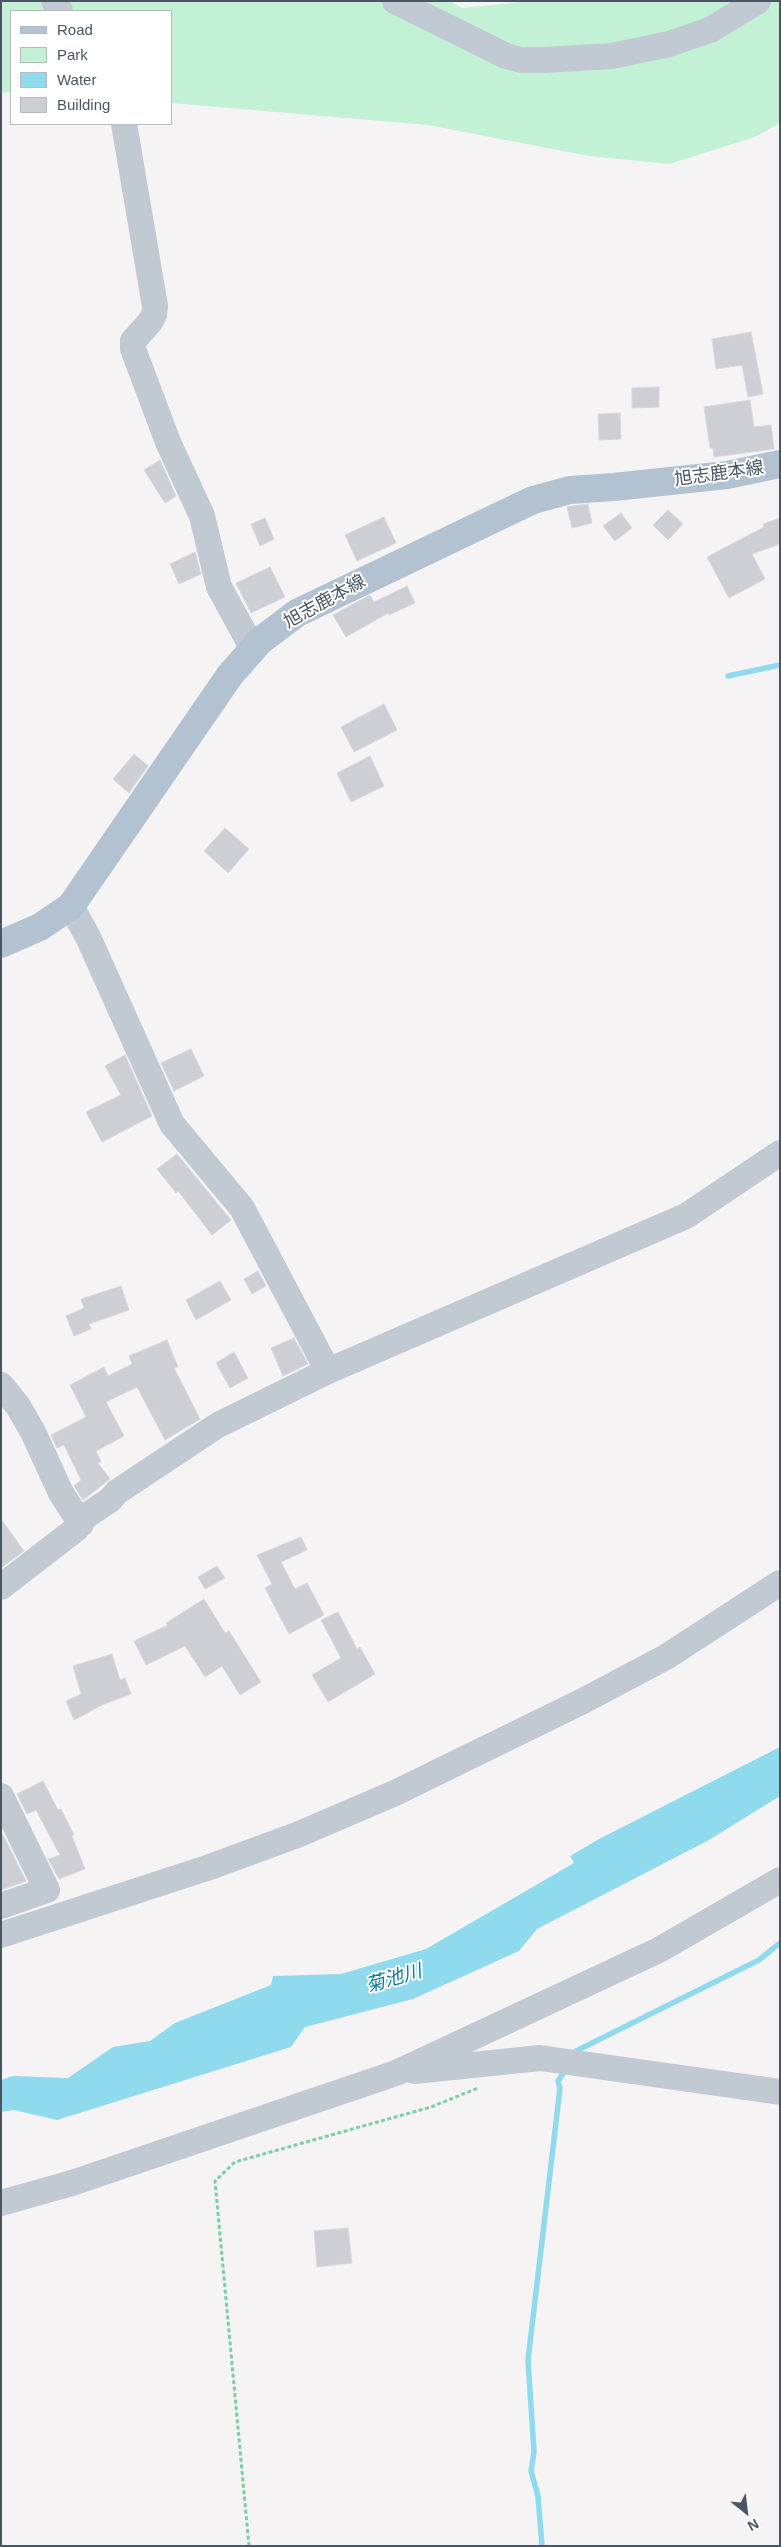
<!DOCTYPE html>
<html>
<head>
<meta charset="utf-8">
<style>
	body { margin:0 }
	#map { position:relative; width:781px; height:2547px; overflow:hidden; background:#f5f3f3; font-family:Helvetica,sans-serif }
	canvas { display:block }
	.frame { position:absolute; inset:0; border:2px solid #4a5661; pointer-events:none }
	.legend { position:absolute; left:10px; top:10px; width:162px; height:115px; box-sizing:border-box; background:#fff; border:1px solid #b7bbc0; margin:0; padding:6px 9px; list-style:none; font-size:15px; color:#4a5661 }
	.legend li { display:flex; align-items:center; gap:10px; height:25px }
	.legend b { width:25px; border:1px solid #b7bbc0 }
	.north { position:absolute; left:721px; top:2487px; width:50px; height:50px; -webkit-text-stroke:4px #fff; paint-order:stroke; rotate:151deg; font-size:14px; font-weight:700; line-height:20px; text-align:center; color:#4a5661 }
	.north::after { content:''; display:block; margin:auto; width:18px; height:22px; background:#4a5661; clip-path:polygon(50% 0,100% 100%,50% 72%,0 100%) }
</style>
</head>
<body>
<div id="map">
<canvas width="781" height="2547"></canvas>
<div class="frame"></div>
<ul class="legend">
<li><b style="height:6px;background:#b3c2d1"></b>Road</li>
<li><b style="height:14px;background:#c3f1d5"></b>Park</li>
<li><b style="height:14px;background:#90daee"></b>Water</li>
<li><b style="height:14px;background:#cdcfd5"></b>Building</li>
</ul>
<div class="north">N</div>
</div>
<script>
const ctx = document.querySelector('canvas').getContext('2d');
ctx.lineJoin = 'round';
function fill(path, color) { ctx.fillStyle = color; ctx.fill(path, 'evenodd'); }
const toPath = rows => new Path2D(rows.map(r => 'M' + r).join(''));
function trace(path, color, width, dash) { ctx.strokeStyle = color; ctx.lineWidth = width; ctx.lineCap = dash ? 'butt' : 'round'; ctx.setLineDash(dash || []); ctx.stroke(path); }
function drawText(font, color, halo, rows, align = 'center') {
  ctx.font = font + ' Helvetica,"Noto Sans JP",sans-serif'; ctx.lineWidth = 4; ctx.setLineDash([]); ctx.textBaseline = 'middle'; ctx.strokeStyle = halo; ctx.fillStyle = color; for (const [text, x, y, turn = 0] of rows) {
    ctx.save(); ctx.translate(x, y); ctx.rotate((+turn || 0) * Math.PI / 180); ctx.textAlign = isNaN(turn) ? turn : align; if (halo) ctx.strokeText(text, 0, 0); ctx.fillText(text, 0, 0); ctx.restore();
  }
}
fill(toPath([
	[1,1,450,1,462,8,531,1,780,1,780,123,755,137,669,164,589,156,428,125,171,103,171,11,11,11,11,92,1,93]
]), '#c3f1d5');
fill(toPath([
	[780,1747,780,1796,709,1840,537,1929,519,1951,413,1999,305,2027,291,2047,57,2120,14,2110,1,2112,1,2080,13,2076,68,2078,113,2047,150,2041,175,2023,271,1985,273,1976,341,1974,426,1949,574,1863,570,1856,599,1839]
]), '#90daee');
trace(toPath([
	[728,676,780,665],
	[575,2054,576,2051,759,1960,780,1943],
	[542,2546,538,2496,531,2471,534,2452,528,2360,560,2088,558,2081,566,2069]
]), '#90daee', 5.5);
const building = toPath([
	[751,332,763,394,748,397,742,365,716,369,712,339,751,332],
	[659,387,659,407,632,408,632,388,659,387],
	[750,400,754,427,771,425,774,449,714,457,713,448,710,448,704,407,750,400],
	[620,413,621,439,599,440,598,414,620,413],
	[160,460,176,496,165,503,144,470,160,460],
	[588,504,592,523,572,528,567,507,588,504],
	[668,510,683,524,668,540,653,525,668,510],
	[621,513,632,528,615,541,603,526,621,513],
	[384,517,396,543,357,561,345,535,384,517],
	[265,518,274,539,260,546,251,524,265,518],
	[780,518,780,544,752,554,765,579,729,598,707,557,764,527,763,524,780,518],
	[195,552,201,574,179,584,170,564,195,552],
	[270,567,285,597,251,613,236,583,270,567],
	[407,586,415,603,389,615,388,613,346,637,333,615,370,595,374,602,407,586],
	[384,704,397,730,354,752,341,727,384,704],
	[134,754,148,766,129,793,113,779,134,754],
	[370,756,384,786,351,802,337,773,370,756],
	[225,828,249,849,228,873,204,851,225,828],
	[191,1049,204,1076,174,1091,161,1063,191,1049],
	[125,1055,152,1116,102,1142,86,1112,121,1095,105,1066,125,1055],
	[177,1154,231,1220,212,1235,178,1191,176,1193,157,1169,177,1154],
	[258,1271,266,1286,252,1294,244,1279,258,1271],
	[220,1281,231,1300,196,1320,186,1300,220,1281],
	[121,1286,129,1310,89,1324,91,1329,74,1336,66,1316,84,1308,81,1299,121,1286],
	[294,1338,308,1364,283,1376,271,1348,294,1338],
	[167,1340,178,1367,174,1368,200,1419,165,1440,137,1387,106,1402,124,1436,96,1451,101,1462,98,1463,110,1479,83,1500,74,1486,81,1480,64,1445,57,1448,51,1435,86,1417,70,1385,104,1367,108,1376,132,1364,129,1356,167,1340],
	[234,1352,248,1378,230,1388,216,1363,234,1352],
	[1,1519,24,1551,1,1568,1,1519],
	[301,1537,307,1550,281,1562,295,1589,307,1583,324,1615,289,1634,265,1588,272,1584,257,1555,301,1537],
	[217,1566,225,1578,205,1589,198,1577,217,1566],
	[204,1599,225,1633,229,1631,261,1682,240,1695,222,1666,205,1677,185,1646,146,1665,134,1641,168,1625,166,1623,204,1599],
	[338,1612,357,1649,360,1647,375,1674,328,1702,312,1675,341,1658,321,1620,338,1612],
	[112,1654,120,1680,125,1678,131,1694,102,1705,74,1720,66,1701,81,1694,73,1666,112,1654],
	[43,1781,58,1810,61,1809,74,1835,72,1836,85,1869,59,1879,48,1859,60,1855,36,1810,27,1814,17,1794,43,1781],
	[1,1831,26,1881,1,1890,1,1831],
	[348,2228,352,2263,317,2267,314,2231,348,2228]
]);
fill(building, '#cdcfd5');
trace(building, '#d7d9de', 1);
trace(toPath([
	[249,2546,215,2181,235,2162,431,2107,478,2088]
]), '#7ad0a6', 3, [4, 2.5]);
trace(toPath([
	[54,1,60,11],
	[395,1,506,56,521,60,544,60,612,56,669,44,710,30,758,1],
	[124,124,155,306,154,315,150,322,133,341,133,349,168,442,202,516,219,587,253,649],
	[328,1371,686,1216,780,1153],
	[1,1385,18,1406,33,1432,61,1493,81,1524],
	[1,1587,76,1529,86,1516,110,1500,117,1492,218,1425,328,1371,242,1208,172,1124,88,937,71,906],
	[1,1796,47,1890,1,1906],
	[1,1935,207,1868,297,1835,395,1793,583,1701,666,1657,780,1583],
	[414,2071,540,2058,780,2092],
	[1,2203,72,2183,396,2073,659,1950,780,1880]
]), '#c1cad2', 26);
trace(toPath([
	[1,944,40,927,71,906,230,675,260,641,297,613,533,500,570,490,614,487,727,475,780,464]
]), '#b3c2d1', 28);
drawText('18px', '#4a5661', '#fff', [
	["旭志鹿本線",719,474,-8],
	["旭志鹿本線",325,602,-29]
]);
drawText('italic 19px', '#0c7c9b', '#fff', [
	["菊池川",394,1979,-16]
]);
</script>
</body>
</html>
